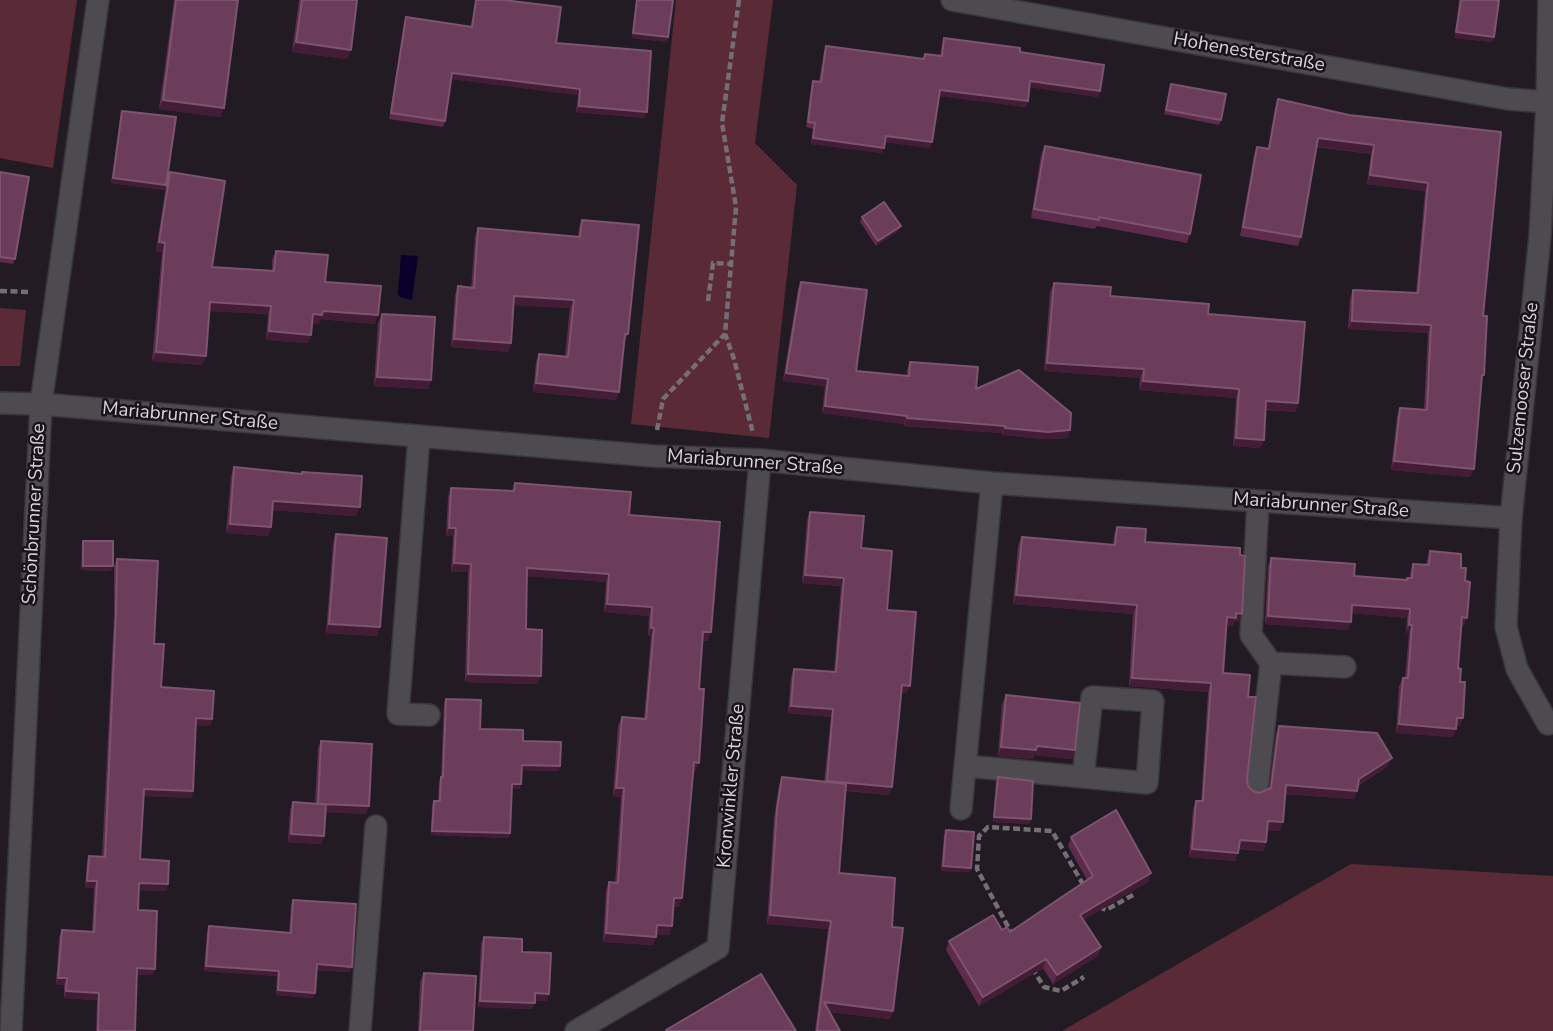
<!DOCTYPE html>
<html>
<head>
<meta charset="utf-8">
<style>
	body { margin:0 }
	canvas { display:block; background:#231b23 }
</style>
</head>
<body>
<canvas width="1553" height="1031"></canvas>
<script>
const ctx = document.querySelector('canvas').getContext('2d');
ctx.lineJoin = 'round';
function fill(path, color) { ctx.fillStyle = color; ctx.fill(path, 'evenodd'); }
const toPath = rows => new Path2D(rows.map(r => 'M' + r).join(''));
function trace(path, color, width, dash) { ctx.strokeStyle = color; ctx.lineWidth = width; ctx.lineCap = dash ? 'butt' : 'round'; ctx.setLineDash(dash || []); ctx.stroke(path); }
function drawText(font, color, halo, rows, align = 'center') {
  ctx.font = font + ' "Nunito Sans",sans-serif'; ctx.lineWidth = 5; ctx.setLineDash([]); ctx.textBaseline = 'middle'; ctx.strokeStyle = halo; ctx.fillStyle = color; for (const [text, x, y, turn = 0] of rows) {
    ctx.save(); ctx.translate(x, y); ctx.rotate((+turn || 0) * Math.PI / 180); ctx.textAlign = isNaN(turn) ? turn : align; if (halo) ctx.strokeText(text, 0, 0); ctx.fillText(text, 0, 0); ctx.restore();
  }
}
fill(toPath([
	[0,0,77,0,53,168,0,158],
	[676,0,773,0,755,143,797,185,769,438,631,424],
	[0,308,26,310,20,366,0,366],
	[1351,864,1553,876,1553,1031,1062,1031]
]), '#5b2a37');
fill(toPath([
	[401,255,418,256,412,300,400,297,398,294]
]), '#08002a');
const minor = toPath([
	[952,0,1508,99,1547,102],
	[0,403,41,404,653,456,760,460,992,483,1511,518],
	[419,436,398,714,429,715],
	[1258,502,1251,635,1271,663,1345,667],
	[1548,724,1517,669,1506,627,1511,518,1540,236,1547,102,1549,0],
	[966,766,1147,783,1153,701,1092,697,1083,777],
	[1257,789,1271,663],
	[961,809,992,483],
	[11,1031,41,404,98,0],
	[360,1031,376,826],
	[576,1031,718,948,760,460]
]);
trace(minor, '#3c353c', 24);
trace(toPath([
	[739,0,722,123,736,207,725,334,734,359,753,433],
	[0,291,29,292],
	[708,301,713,263,732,264],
	[657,430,663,399,725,334],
	[1099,907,1106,910,1133,895],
	[1013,936,977,869,979,836,988,827,1052,831,1084,886],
	[1032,968,1044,987,1061,991,1084,977]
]), '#756e75', 4.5, [7, 3.5]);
trace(minor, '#4d4b50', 21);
fill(toPath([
	[174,0,238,0,224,108,220,117,159,109],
	[299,0,357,0,351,50,347,59,292,52],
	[476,0,503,0,645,118,576,112,578,95,451,79,445,121,443,127,389,119,404,23,406,17,471,27],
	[636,0,673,0,668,37,667,42,632,38],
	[1459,0,1499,0,1494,37,1492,42,1455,38],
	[944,38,1020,52,1100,91,1098,97,1030,87,1028,101,1026,107,939,96,930,148,885,142,882,153,811,144,813,129,806,127,811,87,813,81,819,82,824,52,826,46,923,59,925,54,940,56,942,44],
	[1171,84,1221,120,1219,125,1164,114],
	[1278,99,1349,115,1501,132,1483,316,1481,382,1474,469,1470,477,1391,470,1397,416,1400,408,1424,410,1428,333,1348,329,1350,299,1353,290,1416,293,1425,191,1367,184,1371,154,1317,147,1301,237,1298,246,1240,236,1254,155,1257,147,1268,148,1275,108],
	[122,111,167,181,170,172,212,267,272,270,272,260,276,251,325,282,375,324,321,319,319,324,312,323,308,343,266,340,268,314,210,311,202,365,152,361,162,252,156,251,166,186,164,190,111,183,121,115],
	[1045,146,1190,234,1187,243,1097,226,1095,229,1031,218,1041,155],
	[0,172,15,259,13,264,0,262],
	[862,217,899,230,876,246,860,222],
	[582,220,628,334,624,343,616,400,533,392,536,362,539,354,565,356,570,308,514,305,511,343,508,352,451,347,455,295,458,286,471,288,475,237,478,228,578,236,579,228],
	[801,282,856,371,907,376,907,370,910,362,976,389,1068,438,1045,439,1002,435,1002,433,904,426,904,424,822,413,825,386,783,381,798,289],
	[1054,283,1110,296,1208,314,1298,403,1295,412,1266,410,1264,440,1260,448,1233,446,1236,398,1139,390,1140,378,1044,371,1050,292],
	[382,314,431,380,428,389,374,386,378,323],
	[234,467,301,474,302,472,356,516,272,510,271,527,268,536,226,533,231,476],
	[515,483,629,515,708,641,702,640,699,689,696,771,693,771,679,907,674,906,669,935,657,934,653,945,603,942,606,891,609,882,615,883,621,797,613,796,618,726,622,717,644,719,651,636,648,636,649,616,604,612,606,582,527,576,526,629,537,684,465,682,468,572,451,572,453,536,446,536,448,497,451,488,512,491],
	[810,512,861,548,887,610,907,693,901,693,892,787,889,795,846,791,839,873,892,927,893,1011,890,1019,829,1012,840,1031,815,1031,828,929,767,924,774,818,779,785,782,777,824,782,831,717,788,713,791,677,794,669,834,672,841,586,802,583,807,520],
	[1117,527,1145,542,1239,622,1234,622,1233,626,1226,626,1223,673,1248,697,1247,779,1248,786,1253,791,1259,793,1269,789,1276,734,1279,726,1388,766,1358,786,1354,799,1285,794,1283,822,1279,831,1267,830,1266,842,1263,851,1239,849,1235,861,1189,857,1193,809,1196,801,1201,801,1208,692,1129,686,1133,614,1013,604,1018,546,1022,537,1113,545,1114,535],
	[336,534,377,636,326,633,333,543],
	[83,541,111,571,81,570,82,545],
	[1430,551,1461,568,1464,626,1461,626,1458,668,1460,726,1456,726,1453,737,1396,733,1399,686,1403,678,1405,678,1409,633,1406,633,1407,618,1352,613,1351,622,1348,630,1265,624,1268,566,1271,558,1354,576,1407,580,1410,578,1410,573,1413,564,1426,565,1427,560],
	[117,559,154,644,161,687,212,719,210,726,196,725,193,791,191,798,144,796,140,859,168,884,166,891,139,890,138,910,155,969,152,975,137,975,135,1031,96,1031,97,1000,64,998,64,985,56,984,59,937,62,930,92,931,94,888,85,888,87,863,89,856,102,857,114,616,114,566],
	[1006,695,1072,759,1034,755,1033,759,998,756,1002,704],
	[446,699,480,729,523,741,559,771,522,770,520,789,512,789,510,833,509,838,431,835,432,806,434,801,438,801,439,782,441,777,444,703],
	[321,741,366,814,325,812,324,836,321,844,288,842,290,810,293,802,315,803,318,749],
	[998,777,1031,819,1029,824,993,822,996,782],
	[946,830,971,868,970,872,941,871,944,835],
	[1071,837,1151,873,1148,882,1083,920,1101,947,1098,956,1053,984,1043,968,979,1006,946,950,949,941,1002,930,1010,932,1087,880,1068,846],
	[293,900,350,972,316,970,315,993,313,998,276,995,277,976,204,971,207,932,209,926,289,933,291,905],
	[484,937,522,952,547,1001,535,1000,532,1009,478,1007,481,943],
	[424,973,473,1031,418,1031,420,982]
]), '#5f2b4c');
fill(toPath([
	[1456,32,1494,37,1492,42,1455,38],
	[633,33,668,37,667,42,632,38],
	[296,42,351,50,347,59,292,52],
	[452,73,580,89,578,95,450,79],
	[1030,81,1100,91,1098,97,1028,87],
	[940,90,1028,101,1026,107,938,96],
	[163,100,224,108,220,117,159,109],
	[579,106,647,112,645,118,576,112],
	[886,136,932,142,930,148,884,142],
	[813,138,884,148,882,153,811,144],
	[1318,138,1374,145,1371,154,1315,146],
	[1370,175,1428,183,1425,191,1367,184],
	[113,178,166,185,164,190,111,183],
	[901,226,899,230,876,246,878,241],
	[159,242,165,243,162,252,156,251],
	[514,296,574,300,570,308,511,305],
	[210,302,271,306,268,314,207,311],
	[323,311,378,315,375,324,321,319,319,324,310,323,313,314],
	[1352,321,1431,325,1428,333,1348,329],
	[269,331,311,335,308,343,266,340],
	[454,339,511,343,508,352,451,347],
	[156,352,206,356,202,365,152,361],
	[1047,363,1144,369,1140,378,1044,371],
	[786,373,828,379,825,386,783,381],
	[377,377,431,380,428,389,374,386],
	[1143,381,1239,389,1236,398,1139,390],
	[536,383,619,392,616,400,533,392],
	[1266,401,1298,403,1295,412,1263,409],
	[825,406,907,416,904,424,822,413],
	[907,418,1005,426,1002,433,904,426],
	[1005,428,1070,430,1068,438,1045,439,1002,435],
	[1236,438,1264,440,1260,448,1233,446],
	[1394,461,1474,469,1470,477,1391,470],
	[273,501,360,507,356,516,270,510],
	[230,524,271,527,268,536,226,533],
	[449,528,456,528,453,536,446,536],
	[454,563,471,564,468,572,451,572],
	[83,566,113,566,111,571,81,570],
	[527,568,609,574,606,582,524,576],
	[805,575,844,578,841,586,802,583],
	[1016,595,1137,605,1133,614,1013,604],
	[607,604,652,607,649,616,604,612],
	[1352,605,1410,609,1407,618,1349,613],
	[1236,613,1242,614,1239,622,1234,622,1233,626,1224,626,1227,617],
	[1268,616,1351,622,1348,630,1265,624],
	[1462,617,1467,618,1464,626,1459,626],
	[329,624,380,627,377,636,326,633],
	[1409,625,1412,625,1409,633,1406,633],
	[651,628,654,628,651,636,648,636],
	[703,632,711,632,708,641,700,640],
	[468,674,541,676,537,684,465,682],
	[1132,678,1211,683,1208,692,1129,686],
	[902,685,910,686,907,693,899,693],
	[791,706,833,709,831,717,788,713],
	[196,718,212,719,210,726,194,725],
	[1457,718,1463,718,1460,726,1454,726],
	[1399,724,1456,729,1453,737,1396,733],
	[1037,746,1075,750,1072,759,1034,755,1033,759,998,756,1001,747],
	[1392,758,1388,766,1355,787,1359,779],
	[694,762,699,763,696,771,691,770],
	[522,765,560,766,559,771,520,770],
	[827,781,892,787,889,795,824,788],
	[512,784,521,784,520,789,511,789],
	[1286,785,1357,791,1354,799,1283,794],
	[616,788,624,788,621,797,613,796],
	[144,789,193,791,191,798,142,796],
	[320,804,369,806,366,814,317,812],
	[994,817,1031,819,1029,824,993,822],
	[1268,821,1283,822,1279,831,1264,829],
	[432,831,510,833,509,838,431,835],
	[291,834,324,836,321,844,288,842],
	[1240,840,1266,842,1263,851,1237,848],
	[1192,849,1238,853,1235,861,1189,857],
	[943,866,971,868,970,872,941,871],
	[1151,873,1148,882,1077,924,1080,915],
	[87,881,97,881,94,888,85,888],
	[139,883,168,884,166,891,137,890],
	[674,898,682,898,679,907,671,906],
	[770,915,831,921,828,929,767,924],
	[657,925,672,926,669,935,654,934],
	[606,933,656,937,653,945,603,942],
	[1101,947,1098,956,1053,984,1057,975],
	[1046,959,1043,968,979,1006,983,997],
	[317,964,352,967,350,972,315,970],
	[206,966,279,971,277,976,204,971],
	[137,968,155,969,152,975,135,975],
	[58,978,67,978,64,985,56,984],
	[278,990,315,993,313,998,276,995],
	[66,991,99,993,97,1000,64,998],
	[535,993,549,994,547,1001,533,1000],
	[480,1001,535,1003,532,1009,478,1007],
	[824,1002,893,1011,890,1019,821,1011]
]), '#421d35');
const building = toPath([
	[176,0,238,0,224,108,163,100,176,0],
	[302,0,357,0,351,50,296,42,302,0],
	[476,0,503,0,561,7,556,43,651,51,647,112,579,106,580,89,452,73,445,121,391,113,406,17,472,27,476,0],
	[637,0,673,0,668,37,633,33,637,0],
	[1461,0,1499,0,1494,37,1456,32,1461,0],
	[944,38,1020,48,1020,52,1104,65,1100,91,1030,81,1028,101,940,90,932,142,886,136,884,148,813,138,815,123,808,122,813,81,821,82,826,46,924,59,925,54,942,56,944,38],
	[1171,84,1226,94,1221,120,1166,110,1171,84],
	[1278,99,1349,115,1501,132,1483,316,1487,316,1484,375,1482,375,1474,469,1394,461,1400,408,1427,410,1431,325,1352,321,1353,290,1418,293,1428,183,1370,175,1374,145,1318,138,1301,237,1243,227,1257,147,1269,149,1278,99],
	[122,111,176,117,166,185,113,178,122,111],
	[1045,146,1201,175,1190,234,1099,217,1099,220,1034,209,1045,146],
	[0,172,29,177,15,259,0,257,0,172],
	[170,172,225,181,212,267,274,271,276,251,328,255,325,282,381,286,378,315,323,311,322,315,313,314,311,335,269,331,271,306,210,302,206,356,156,352,165,243,159,242,170,172],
	[884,202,901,226,878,241,862,217,884,202],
	[582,220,639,225,628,334,625,334,619,392,536,383,539,354,568,357,574,300,514,296,511,343,454,339,458,286,474,288,478,228,580,237,582,220],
	[801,282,867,290,856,371,909,376,910,362,978,367,976,389,1019,370,1071,413,1070,430,1048,432,1005,428,1005,426,907,418,907,416,825,406,828,379,786,373,801,282],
	[1054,283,1111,287,1110,296,1209,304,1208,314,1305,322,1298,403,1266,401,1264,440,1236,438,1239,389,1143,381,1144,369,1047,363,1054,283],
	[382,314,435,317,431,380,377,377,382,314],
	[234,467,302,474,302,472,362,476,360,507,273,501,271,527,230,524,234,467],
	[515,483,631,492,629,515,720,522,711,632,703,632,699,689,704,689,699,763,694,762,682,898,674,898,672,926,657,925,656,937,606,933,609,882,618,883,624,788,616,788,622,717,646,719,654,628,651,628,652,607,607,604,609,574,527,568,526,629,542,630,541,676,468,674,471,564,454,563,456,528,449,528,451,488,514,491,515,483],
	[810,512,864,516,861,548,892,551,887,610,916,612,910,686,902,685,892,787,827,781,833,709,791,706,794,669,836,672,844,578,805,575,810,512],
	[1117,527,1146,529,1145,542,1240,548,1240,555,1245,556,1242,614,1236,613,1236,618,1227,617,1223,673,1250,675,1248,697,1256,697,1247,779,1248,786,1253,791,1259,793,1271,788,1279,726,1377,733,1392,758,1359,779,1357,791,1286,785,1283,822,1268,821,1266,842,1240,840,1238,853,1192,849,1196,801,1203,801,1211,683,1132,678,1137,605,1016,595,1022,537,1115,545,1117,527],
	[336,534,387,538,380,627,329,624,336,534],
	[83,541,113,541,113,566,83,566,83,541],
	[1430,551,1461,554,1461,568,1466,568,1465,581,1470,582,1467,618,1462,617,1458,668,1461,669,1460,682,1465,682,1463,718,1457,718,1456,729,1399,724,1403,678,1408,678,1412,625,1409,625,1410,609,1352,605,1351,622,1268,616,1271,558,1355,564,1354,576,1407,580,1407,578,1412,578,1413,564,1429,565,1430,551],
	[117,559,158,561,154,644,164,644,161,687,214,691,212,719,196,718,193,791,144,789,140,859,169,861,168,884,139,883,138,910,157,911,155,969,137,968,135,1031,98,1031,99,993,66,991,67,978,58,978,62,930,94,932,97,881,87,881,89,856,105,857,116,610,117,559],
	[1006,695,1080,703,1075,750,1037,746,1036,750,1001,747,1006,695],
	[446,699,481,700,480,729,523,730,523,741,561,742,560,766,522,765,521,784,512,784,510,833,432,831,434,801,440,801,441,777,443,777,446,699],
	[321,741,372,744,369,806,320,804,326,804,324,836,291,834,293,802,318,804,321,741],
	[782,777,846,784,839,873,895,878,892,927,903,928,893,1011,824,1002,840,1031,817,1031,831,921,770,915,777,809,782,777],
	[998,777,1033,781,1031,819,994,817,998,777],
	[1116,810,1151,873,1080,915,1101,947,1057,975,1046,959,983,997,949,941,993,915,1002,930,1007,927,1010,932,1093,876,1071,837,1116,810],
	[946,830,974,832,971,868,943,866,946,830],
	[293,900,356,904,352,967,317,964,315,993,278,990,279,971,206,966,209,926,291,933,293,900],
	[484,937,522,939,522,952,551,953,549,994,535,993,535,1003,480,1001,484,937],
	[424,973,476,976,473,1031,420,1031,424,973],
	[761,974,796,1031,667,1031,666,1030,761,974]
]);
fill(building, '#6c3d5b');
trace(building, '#7d546f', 2);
drawText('19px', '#d9d3d9', '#19121a', [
	["Hohenesterstraße",1249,53,10],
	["Sulzemooser Straße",1524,388,-84],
	["Mariabrunner Straße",190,417,5],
	["Mariabrunner Straße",755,463,4],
	["Mariabrunner Straße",1321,506,4],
	["Schönbrunner Straße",35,514,-87],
	["Kronwinkler Straße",732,786,-85]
]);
</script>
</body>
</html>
